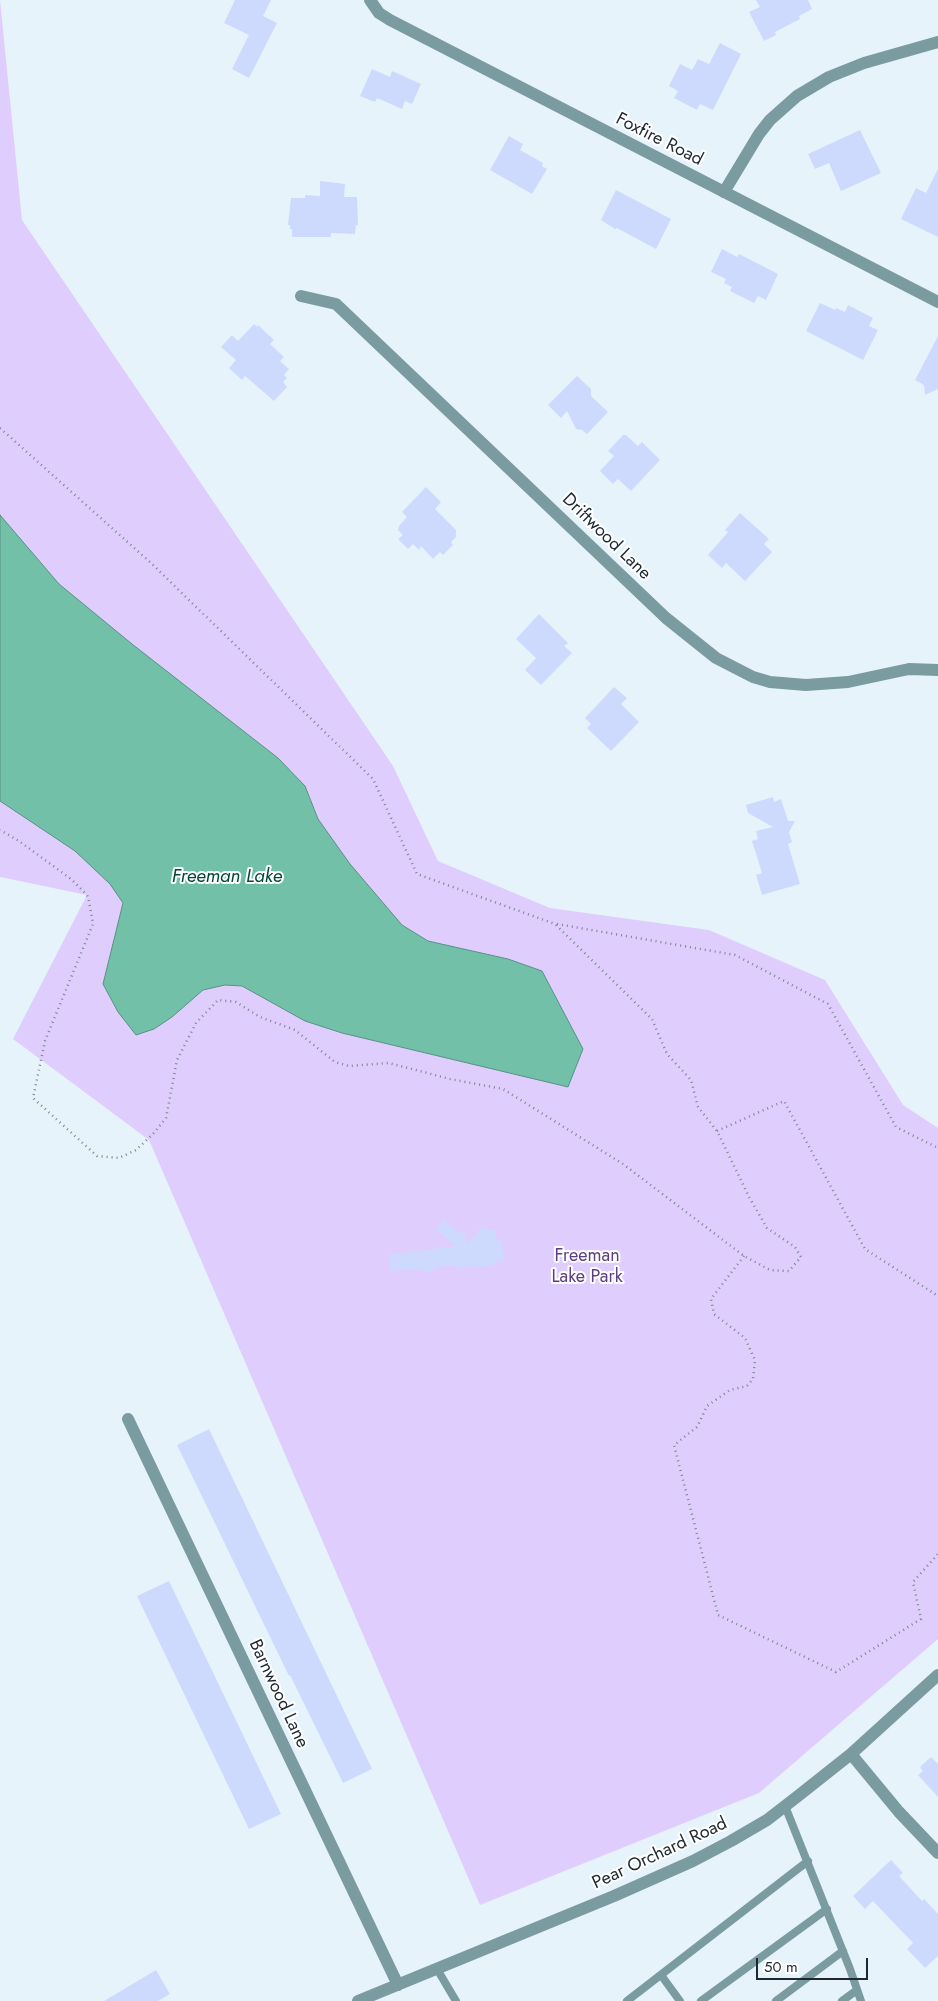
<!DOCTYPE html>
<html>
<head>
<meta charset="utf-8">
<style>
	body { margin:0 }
	#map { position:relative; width:938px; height:2001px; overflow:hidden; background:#e7f3fb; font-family:Jost,sans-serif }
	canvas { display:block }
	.scale { position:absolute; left:756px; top:1958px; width:112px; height:22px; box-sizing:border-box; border:2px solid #1d2830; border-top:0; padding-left:6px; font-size:15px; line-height:18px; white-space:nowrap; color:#1d2830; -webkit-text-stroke:4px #fff; paint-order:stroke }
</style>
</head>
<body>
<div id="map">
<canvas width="938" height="2001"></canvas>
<div class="scale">50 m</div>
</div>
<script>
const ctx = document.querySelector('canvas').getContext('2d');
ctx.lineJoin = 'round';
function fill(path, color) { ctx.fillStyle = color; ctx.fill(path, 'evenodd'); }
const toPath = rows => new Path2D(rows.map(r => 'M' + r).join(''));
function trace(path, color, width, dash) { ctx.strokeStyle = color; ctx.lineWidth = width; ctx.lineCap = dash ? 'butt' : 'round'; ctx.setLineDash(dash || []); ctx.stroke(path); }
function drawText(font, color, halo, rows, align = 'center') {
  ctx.font = font + ' Jost,sans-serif'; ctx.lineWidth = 4; ctx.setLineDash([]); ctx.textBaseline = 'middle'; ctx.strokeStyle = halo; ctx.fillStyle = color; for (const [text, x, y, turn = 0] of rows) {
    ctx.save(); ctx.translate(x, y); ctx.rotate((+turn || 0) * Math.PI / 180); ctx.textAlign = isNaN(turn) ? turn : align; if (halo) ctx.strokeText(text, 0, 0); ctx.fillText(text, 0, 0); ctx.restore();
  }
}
fill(toPath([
	[0,0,22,220,393,766,438,861,550,908,709,930,825,980,903,1105,938,1128,938,1639,759,1793,480,1905,149,1140,13,1039,87,895,0,877]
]), '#dfcefd');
const water = toPath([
	[0,515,59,584,132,644,278,758,305,786,318,819,350,864,402,925,428,941,508,959,542,971,583,1049,568,1087,342,1033,305,1021,242,986,225,985,203,990,172,1017,154,1029,136,1035,118,1012,103,984,123,903,110,884,75,851,0,801,0,515]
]);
fill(water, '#73c0a8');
trace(water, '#599284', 1);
fill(toPath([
	[235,0,271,0,263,16,277,23,249,78,232,69,249,35,224,23],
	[756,0,808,0,812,9,799,16,800,19,775,32,776,35,764,41,749,12,760,7],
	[720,43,741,54,713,110,700,104,697,110,674,98,678,91,669,86,680,64,692,70,698,59,709,64],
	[372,69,390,77,392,71,421,84,412,104,405,101,402,109,377,98,375,102,360,96],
	[860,130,881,173,841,191,829,163,815,169,808,154],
	[509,136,523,144,520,150,543,163,542,166,547,169,532,194,490,170],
	[938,169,938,237,901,219,916,188,926,193],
	[320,181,345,184,344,197,357,197,358,225,356,225,355,234,331,233,331,237,292,237,292,229,290,229,290,225,288,225,291,198,305,198,305,195,320,196],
	[616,190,671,219,656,249,617,228,615,229,601,220],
	[722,249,737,257,739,254,778,274,766,300,758,296,754,303,730,291,732,287,724,283,726,279,711,272],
	[820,303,835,310,836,308,845,312,848,305,873,318,869,326,878,330,863,360,806,331],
	[254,324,257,327,258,325,274,340,270,344,284,357,280,361,289,369,284,375,287,378,283,382,287,387,274,401,245,376,242,380,229,368,236,360,221,347,232,335,238,341],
	[938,336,938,389,925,395,924,385,915,380],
	[577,376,591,389,591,396,608,412,587,434,582,430,576,429,567,411,561,418,548,405],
	[623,435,626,435,638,446,642,442,660,460,631,491,618,479,613,484,600,471,614,456,608,451],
	[426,487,441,502,435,509,456,530,456,537,451,542,453,545,443,555,440,552,433,559,421,546,419,550,413,544,408,549,398,539,403,535,398,530,399,526,407,517,402,512],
	[740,513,769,539,764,544,772,552,745,581,726,563,722,568,708,555,728,532,725,530],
	[539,614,568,643,564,646,572,653,541,685,525,670,536,658,516,639],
	[614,687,627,698,621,704,639,722,611,751,587,728,591,724,585,718],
	[773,797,774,802,781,799,788,821,795,821,789,832,792,842,788,844,800,884,762,895,756,875,762,873,752,841,758,839,756,831,773,827,748,813,746,805],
	[443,1220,459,1233,464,1232,467,1244,483,1226,491,1231,495,1230,497,1241,501,1240,504,1260,492,1263,493,1265,475,1268,475,1266,456,1268,453,1265,435,1268,435,1270,422,1272,422,1269,391,1271,389,1255,456,1246,436,1230],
	[209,1429,372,1769,343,1783,290,1675,289,1676,177,1445],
	[169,1581,281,1814,249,1829,137,1596],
	[931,1757,938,1764,938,1797,918,1775,923,1771,920,1767],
	[891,1860,903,1873,899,1876,922,1901,924,1899,938,1914,938,1956,925,1968,907,1949,913,1943,873,1901,865,1909,853,1896],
	[156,1970,170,1994,158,2001,104,2001]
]), '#cddafe');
trace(toPath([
	[0,428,151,563,373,779,417,874,555,924,652,1019,667,1054,691,1080,698,1107,717,1131,749,1197,767,1228,795,1247,801,1257,789,1271,770,1270,744,1256,623,1164,503,1089,450,1079,389,1063,349,1066,335,1062,295,1030,260,1017,236,1002,218,1000,196,1023,177,1060,166,1118,153,1134,136,1150,119,1158,97,1156,33,1098,45,1041,93,924,89,901,87,895,71,879,19,841,0,830],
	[557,924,735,955,828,1004,896,1127,938,1148],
	[717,1131,784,1101,865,1249,938,1296],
	[744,1256,711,1299,714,1314,745,1338,755,1360,753,1379,747,1386,730,1390,707,1406,697,1427,674,1445,718,1615,836,1672,921,1619,913,1582,938,1554]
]), '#7b878f', 2.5, [1, 4]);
trace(toPath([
	[785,1806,850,1969,861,2001],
	[437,1969,456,2001],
	[661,1975,680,2001],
	[627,2001,808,1861],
	[701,2001,827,1909],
	[776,2001,843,1951],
	[842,2001,857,1990]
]), '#7a9ca0', 8);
trace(toPath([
	[370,0,379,13,390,20,938,302],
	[724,192,759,134,770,120,797,96,829,77,864,63,938,42],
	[301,296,336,304,666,618,716,658,753,677,770,682,806,685,848,682,909,669,938,670],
	[128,1419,398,1985],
	[851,1754,899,1812,938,1853],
	[358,2001,614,1896,693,1861,731,1841,767,1820,798,1796,851,1754,938,1675]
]), '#7a9ca0', 12);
drawText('18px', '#1d2830', '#fff', [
	["Foxfire Road",659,140,27],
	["Driftwood Lane",606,537,44],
	["Barnwood Lane",278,1694,65],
	["Pear Orchard Road",660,1854,-25]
]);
drawText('18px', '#5c3d83', '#fff', [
	["Freeman",587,1257],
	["Lake Park",587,1278]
]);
drawText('italic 19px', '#004737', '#fff', [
	["Freeman Lake",227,877]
]);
</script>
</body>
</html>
